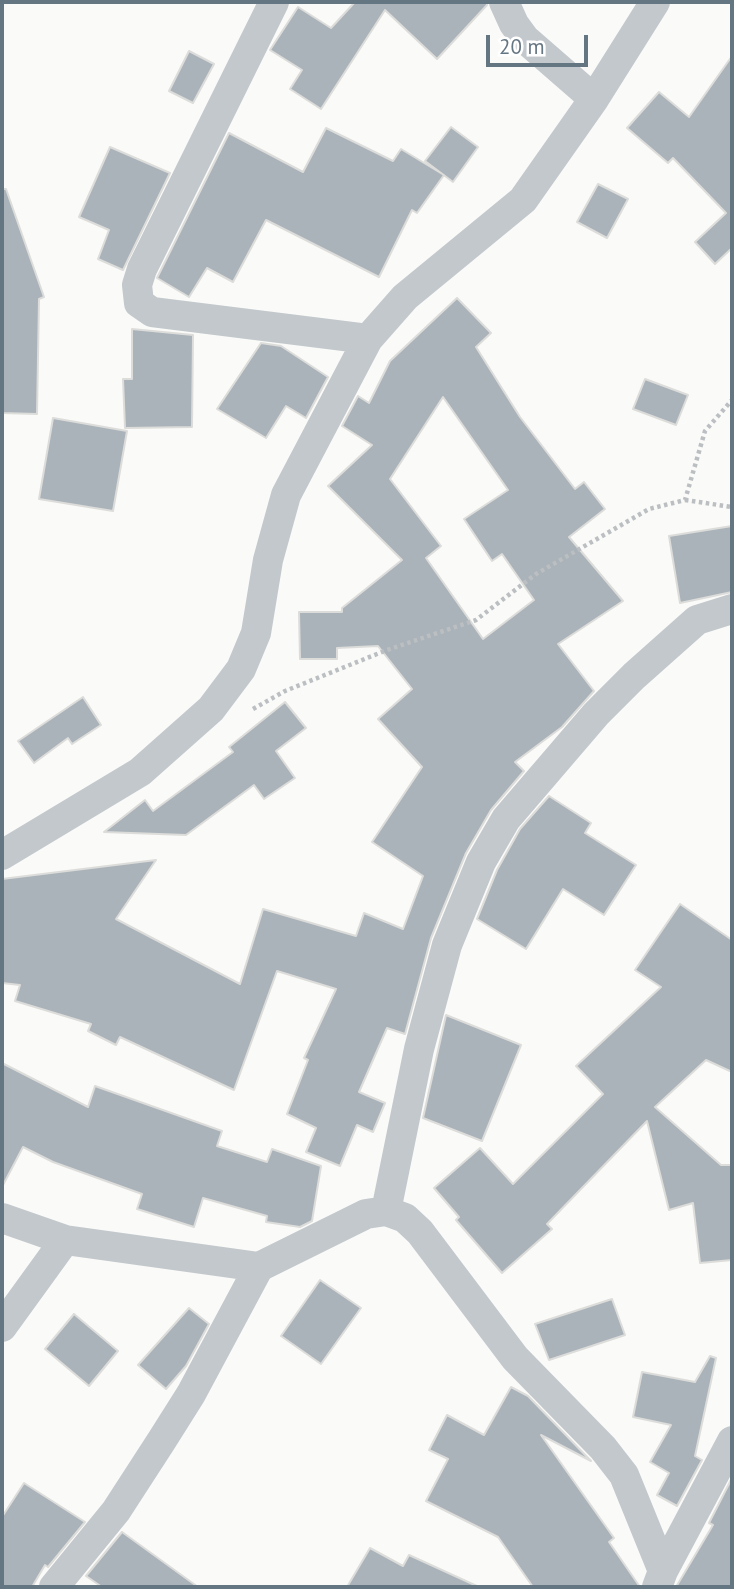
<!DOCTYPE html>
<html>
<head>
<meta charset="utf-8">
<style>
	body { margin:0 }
	#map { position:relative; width:734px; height:1589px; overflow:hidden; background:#fafaf8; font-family:"PT Sans",sans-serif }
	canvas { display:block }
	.frame { position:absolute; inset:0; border:4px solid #657683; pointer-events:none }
	.scale { position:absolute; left:486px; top:35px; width:102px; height:32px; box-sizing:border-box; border:4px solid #657683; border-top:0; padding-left:9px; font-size:21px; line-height:24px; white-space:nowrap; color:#657683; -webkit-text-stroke:5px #fff; paint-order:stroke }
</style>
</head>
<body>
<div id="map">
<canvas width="734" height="1589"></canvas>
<div class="frame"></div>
<div class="scale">20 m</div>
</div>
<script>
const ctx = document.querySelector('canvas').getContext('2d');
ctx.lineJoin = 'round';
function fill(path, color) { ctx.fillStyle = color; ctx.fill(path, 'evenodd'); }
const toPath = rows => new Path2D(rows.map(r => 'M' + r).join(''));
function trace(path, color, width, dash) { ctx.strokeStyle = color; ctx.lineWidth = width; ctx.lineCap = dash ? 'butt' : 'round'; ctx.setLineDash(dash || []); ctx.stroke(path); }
const building = toPath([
	[355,2,487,2,487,5,437,59,385,10,321,109,290,89,302,70,270,50,298,7,331,28,355,2],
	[189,51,214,64,193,103,169,91,189,51],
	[732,56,732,248,715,264,695,242,726,213,673,158,668,163,627,128,659,92,689,117,732,56],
	[451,127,478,147,453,182,425,161,451,127],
	[326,128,393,161,401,149,444,175,417,213,412,210,379,277,266,220,233,282,207,268,189,297,157,278,229,133,303,172,326,128],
	[110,147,170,173,123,270,98,259,109,230,79,217,110,147],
	[598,184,628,199,607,238,577,222,598,184],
	[2,189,6,189,44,297,39,299,37,414,2,413,2,189],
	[457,298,491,333,476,347,520,417,575,489,584,482,605,509,569,537,623,601,558,644,594,691,562,727,515,762,524,771,491,810,466,853,431,938,405,1034,387,1028,359,1092,385,1103,373,1132,357,1125,340,1166,306,1152,316,1128,287,1114,308,1060,304,1058,336,989,277,971,234,1090,120,1037,116,1045,88,1031,91,1024,15,1001,20,985,2,983,2,879,156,860,116,919,240,984,263,909,356,936,364,913,403,929,423,876,372,842,422,767,378,719,412,689,378,646,337,648,337,659,300,659,299,612,342,612,342,608,402,560,328,486,372,445,342,426,358,396,369,403,390,361,457,298],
	[443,397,508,490,464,519,492,561,502,554,534,600,483,639,426,558,441,546,390,479,443,397],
	[132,329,193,335,192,427,125,428,123,379,132,379,132,329],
	[261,343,281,346,328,377,306,418,286,406,266,438,217,409,261,343],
	[645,379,688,395,676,425,633,409,645,379],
	[53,418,127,431,113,511,39,499,53,418],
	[732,526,732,592,680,603,669,536,732,526],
	[83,697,101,725,72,744,68,738,34,763,18,741,83,697],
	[285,702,306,728,276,751,295,778,264,799,254,785,186,835,104,832,145,800,153,811,233,752,229,747,285,702],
	[549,796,591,823,585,833,636,865,604,915,563,889,526,949,477,919,497,870,520,829,549,796],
	[680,904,732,940,732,1072,706,1060,655,1107,721,1165,732,1165,732,1260,700,1263,693,1203,669,1210,647,1121,547,1224,552,1229,502,1273,456,1220,459,1217,434,1188,480,1148,513,1184,603,1094,576,1066,661,987,635,970,680,904],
	[446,1015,521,1045,482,1141,423,1118,446,1015],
	[2,1063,88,1107,95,1086,222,1131,217,1146,267,1162,272,1149,321,1166,312,1221,300,1227,266,1222,267,1216,203,1198,194,1227,137,1209,142,1194,53,1162,23,1147,2,1187,2,1063],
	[320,1280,361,1308,321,1364,281,1336,320,1280],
	[612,1299,625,1335,549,1360,535,1324,612,1299],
	[189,1308,209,1324,186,1366,166,1389,138,1365,189,1308],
	[74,1314,118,1351,89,1386,45,1349,74,1314],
	[710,1356,716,1358,695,1456,702,1460,677,1506,657,1495,669,1473,650,1462,671,1425,633,1417,642,1372,695,1382,710,1356],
	[511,1387,528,1396,591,1461,541,1435,614,1538,609,1542,640,1587,533,1587,498,1537,426,1501,448,1459,429,1450,447,1415,484,1435,511,1387],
	[732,1478,732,1587,676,1587,713,1525,709,1523,732,1478],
	[24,1483,85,1522,48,1567,45,1565,32,1587,2,1587,2,1517,24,1483],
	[122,1532,198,1587,102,1587,86,1576,122,1532],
	[370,1548,403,1566,409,1555,479,1587,347,1587,370,1548]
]);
fill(building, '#aab3b9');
trace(building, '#dcdcda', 2);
trace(toPath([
	[685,500,732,507],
	[253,709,285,691,387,650,476,620,536,574,649,509,685,500,705,431,732,400]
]), '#bbbfc2', 4.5, [3.5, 3.5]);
trace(toPath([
	[274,2,142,269,137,285,139,303,152,312,368,339],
	[504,2,514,24,525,39,594,99],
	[2,855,140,772,211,709,241,669,256,633,268,560,286,495,368,339,405,297,523,200,594,99,655,2],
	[386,1211,419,1049,447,945,481,862,506,819,596,714,634,676,697,620,732,609],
	[2,1218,65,1240,259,1267,366,1214,386,1211,405,1218,420,1232,515,1358,603,1448,624,1475,663,1571,657,1587],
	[2,1327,65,1240],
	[663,1571,732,1441],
	[54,1587,116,1511,162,1440,191,1394,259,1267]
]), '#c3c8cc', 30);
</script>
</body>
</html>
